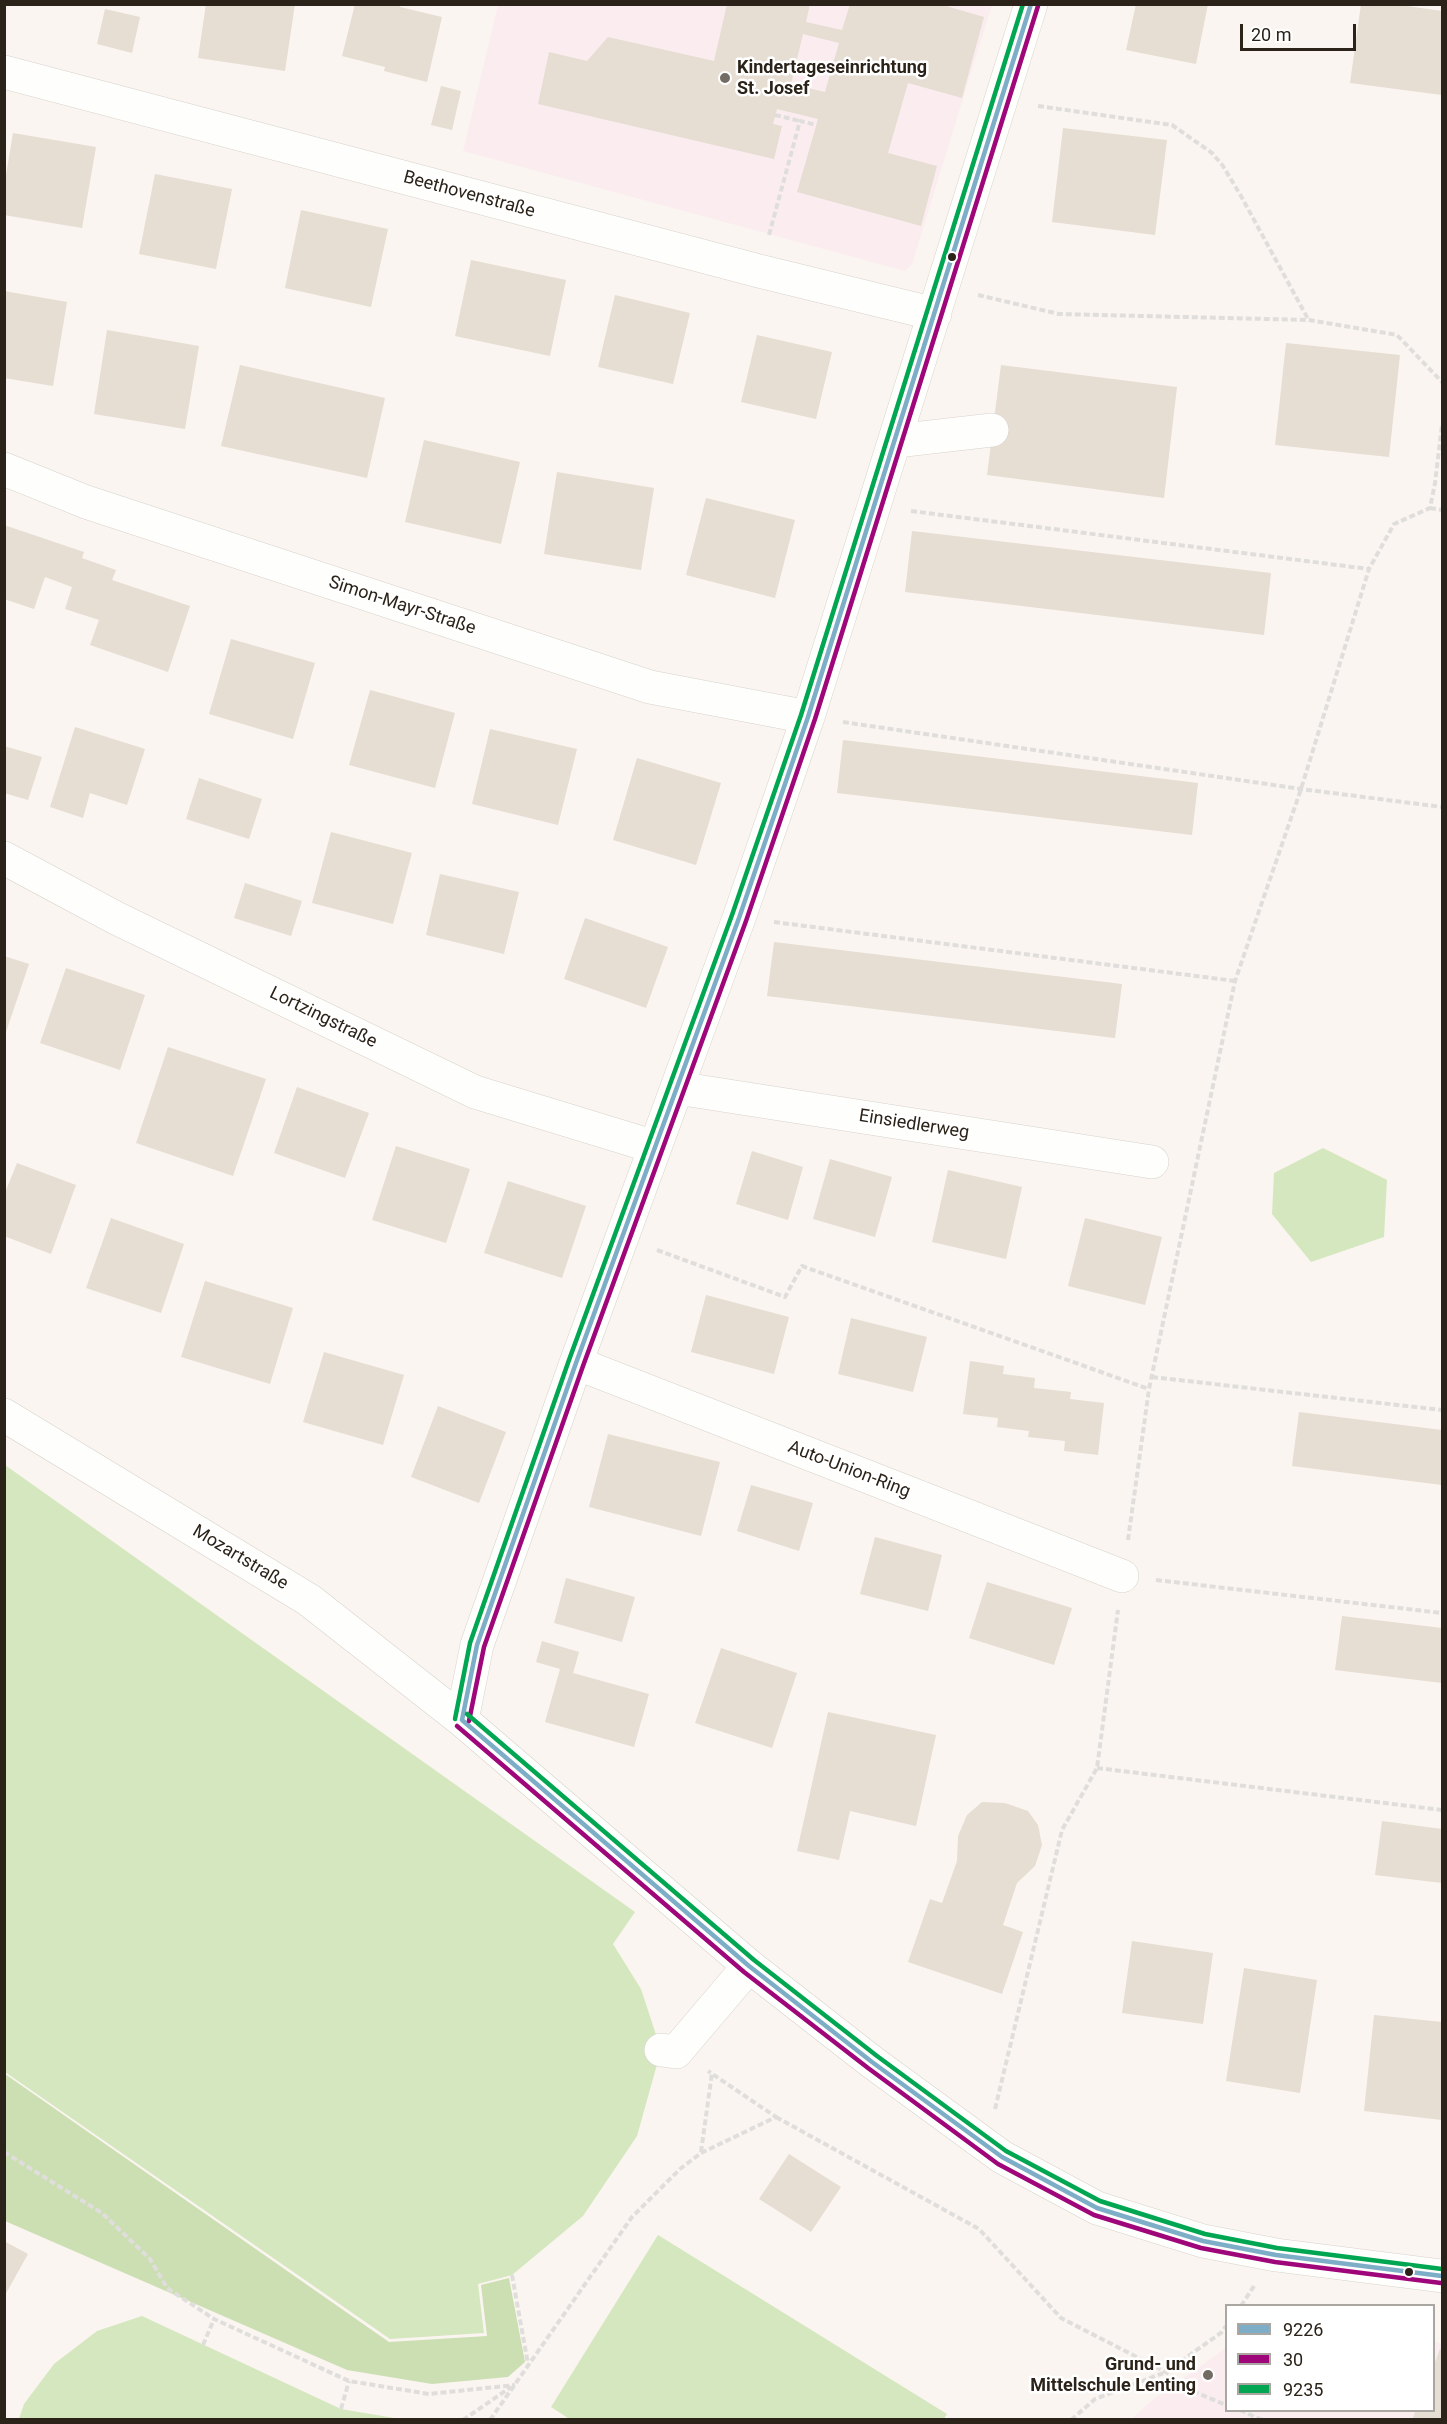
<!DOCTYPE html>
<html>
<head>
<meta charset="utf-8">
<style>
	body { margin:0 }
	#map { position:relative; width:1447px; height:2424px; overflow:hidden; background:#faf5f0; font-family:Roboto,sans-serif }
	canvas { display:block }
	.frame { position:absolute; inset:0; border:6px solid #2b2319; pointer-events:none }
	.legend { position:absolute; left:1225px; top:2304px; width:210px; height:108px; box-sizing:border-box; background:#fff; border:2px solid #aaa7a3; margin:0; padding:8px 10px; list-style:none; font-size:18px; color:#2b2319 }
	.legend li { display:flex; align-items:center; gap:12px; height:30px }
	.legend b { width:30px; border:2px solid #aaa7a3 }
	.scale { position:absolute; left:1240px; top:24px; width:116px; height:27px; box-sizing:border-box; border:3px solid #2b2319; border-top:0; padding-left:8px; font-size:18px; line-height:21px; white-space:nowrap; color:#2b2319; -webkit-text-stroke:4px #fff; paint-order:stroke }
</style>
</head>
<body>
<div id="map">
<canvas width="1447" height="2424"></canvas>
<div class="frame"></div>
<ul class="legend">
<li><b style="height:8px;background:#7eadc8"></b>9226</li>
<li><b style="height:8px;background:#9e067a"></b>30</li>
<li><b style="height:8px;background:#00a651"></b>9235</li>
</ul>
<div class="scale">20 m</div>
</div>
<script>
const ctx = document.querySelector('canvas').getContext('2d');
ctx.lineJoin = 'round';
function fill(path, color) { ctx.fillStyle = color; ctx.fill(path, 'evenodd'); }
const toPath = rows => new Path2D(rows.map(r => 'M' + r).join(''));
function trace(path, color, width, dash) { ctx.strokeStyle = color; ctx.lineWidth = width; ctx.lineCap = dash ? 'butt' : 'round'; ctx.setLineDash(dash || []); ctx.stroke(path); }
function drawText(font, color, halo, rows, align = 'center') {
  ctx.font = font + ' Roboto,sans-serif'; ctx.lineWidth = 5; ctx.setLineDash([]); ctx.textBaseline = 'middle'; ctx.strokeStyle = halo; ctx.fillStyle = color; for (const [text, x, y, turn = 0] of rows) {
    ctx.save(); ctx.translate(x, y); ctx.rotate((+turn || 0) * Math.PI / 180); ctx.textAlign = isNaN(turn) ? turn : align; if (halo) ctx.strokeText(text, 0, 0); ctx.fillText(text, 0, 0); ctx.restore();
  }
}
fill(toPath([
	[498,5,992,5,912,264,905,271,463,151],
	[1434,2341,1442,2344,1442,2419,1130,2420,1151,2401,1226,2348,1226,2410,1434,2410]
]), '#fbedef');
fill(toPath([
	[1323,1148,1387,1180,1384,1237,1311,1262,1272,1214,1274,1173],
	[5,1465,635,1912,613,1944,641,1989,661,2050,637,2136,583,2216,512,2275,478,2284,484,2333,390,2339,5,2072],
	[658,2235,947,2414,944,2419,571,2420,551,2407],
	[142,2316,341,2409,400,2419,19,2419,24,2404,54,2364,97,2331]
]), '#d5e7be');
fill(toPath([
	[5,2074,389,2342,487,2336,481,2285,509,2278,525,2362,508,2377,432,2384,347,2370,5,2221]
]), '#ccdfb2');
fill(toPath([
	[206,4,295,4,285,71,198,58],
	[355,4,400,4,400,7,442,17,427,82,384,71,385,67,342,56],
	[727,4,810,4,806,22,842,30,850,4,939,4,984,17,962,98,908,83,888,153,937,166,921,226,797,192,818,119,777,109,773,124,782,126,774,159,538,104,549,52,587,61,608,37,714,61],
	[803,34,839,43,825,92,791,84],
	[1136,4,1208,4,1196,64,1126,50],
	[1361,4,1393,4,1442,11,1442,95,1350,83],
	[105,9,140,17,132,53,97,44],
	[441,86,461,91,452,130,431,125],
	[1063,128,1167,140,1155,235,1052,222],
	[13,133,96,147,82,228,4,215,4,187],
	[155,174,232,189,216,269,139,254],
	[301,210,388,229,371,307,285,288],
	[471,260,566,280,550,356,455,336],
	[4,291,67,302,53,386,4,378],
	[615,295,690,313,673,384,598,367],
	[107,330,199,346,185,429,94,414],
	[757,335,832,352,816,419,741,402],
	[1286,343,1400,355,1389,457,1275,445],
	[240,365,385,398,367,478,221,446],
	[1001,365,1177,387,1164,498,987,475],
	[424,440,520,462,501,544,405,522],
	[557,472,654,488,641,570,544,554],
	[706,498,795,520,775,598,686,575],
	[4,525,84,552,82,558,116,570,112,580,190,606,168,672,90,645,99,620,65,609,72,587,45,577,34,609,4,599],
	[912,531,1271,573,1264,635,905,592],
	[231,639,315,663,293,739,209,714],
	[370,690,455,713,435,788,349,765],
	[75,727,145,749,127,805,90,793,83,818,50,807],
	[490,729,577,749,558,825,472,804],
	[843,740,1198,783,1192,835,837,793],
	[4,746,42,757,28,800,4,793],
	[637,758,721,783,696,865,613,840],
	[199,778,262,799,249,839,186,819],
	[331,832,412,853,393,924,312,903],
	[440,874,519,892,504,954,426,935],
	[245,883,302,901,291,936,234,918],
	[585,918,668,947,646,1008,564,979],
	[774,942,1122,984,1115,1038,767,996],
	[4,956,29,964,5,1035,4,1035],
	[66,968,145,995,120,1070,40,1043],
	[168,1047,266,1079,233,1176,136,1143],
	[297,1087,369,1113,345,1178,274,1153],
	[396,1146,470,1169,446,1243,372,1220],
	[752,1151,803,1167,788,1220,736,1204],
	[830,1159,892,1177,875,1237,813,1219],
	[17,1163,76,1185,51,1254,4,1236,4,1195],
	[948,1170,1022,1187,1006,1259,932,1242],
	[508,1181,586,1206,562,1278,484,1253],
	[111,1218,184,1244,161,1313,86,1288],
	[1085,1218,1162,1237,1145,1305,1068,1286],
	[205,1281,293,1308,270,1384,181,1357],
	[706,1295,789,1317,774,1374,691,1352],
	[851,1318,927,1337,913,1392,838,1374],
	[324,1352,404,1375,383,1445,303,1422],
	[970,1361,1004,1366,1003,1374,1035,1378,1034,1388,1071,1392,1070,1399,1104,1403,1098,1455,1064,1451,1065,1441,1028,1437,1029,1431,997,1427,998,1418,963,1414],
	[438,1406,506,1432,479,1503,411,1477],
	[1299,1412,1442,1430,1442,1485,1292,1466],
	[608,1434,720,1462,701,1536,589,1507],
	[751,1485,813,1503,799,1551,737,1531],
	[875,1537,942,1555,928,1611,860,1594],
	[566,1578,635,1597,622,1642,554,1623],
	[987,1582,1072,1608,1054,1665,969,1638],
	[1342,1616,1442,1628,1442,1683,1335,1670],
	[542,1641,579,1652,573,1673,649,1694,634,1747,545,1722,560,1669,536,1662],
	[721,1648,797,1673,772,1748,695,1723],
	[828,1712,936,1735,916,1826,850,1811,839,1860,797,1851],
	[982,1802,1005,1803,1028,1811,1038,1825,1042,1845,1035,1866,1017,1883,1003,1925,1023,1932,1002,1994,908,1962,930,1899,942,1903,957,1861,958,1836,967,1815],
	[1382,1821,1442,1829,1442,1883,1375,1875],
	[1132,1941,1213,1953,1203,2024,1122,2013],
	[1244,1968,1317,1980,1300,2093,1226,2081],
	[1374,2015,1442,2022,1442,2120,1364,2111],
	[789,2154,841,2187,811,2232,759,2199],
	[4,2241,28,2254,4,2297],
	[1440,2349,1442,2350,1442,2420,1412,2420,1416,2410,1434,2410,1434,2365]
]), '#e6ddd3');
const minor = toPath([
	[4,72,759,271,935,314],
	[896,441,992,430],
	[4,469,86,502,650,687,808,717],
	[4,858,116,918,475,1092,655,1147],
	[677,1088,1152,1162],
	[576,1363,1122,1576],
	[4,1415,309,1600,462,1720,749,1966,872,2062,1002,2157,1097,2208,1203,2241,1276,2255,1442,2276],
	[462,1720,477,1645,576,1363,739,918,808,717,1031,4],
	[661,2050,676,2052,749,1966]
]);
trace(minor, '#d8d2cb', 34);
trace(toPath([
	[1038,106,1172,125,1212,153,1223,166,1241,196,1308,319],
	[775,115,800,121],
	[769,235,800,121,816,125],
	[978,295,1059,314,1309,320,1397,335,1442,382],
	[1430,508,1442,510],
	[911,511,1369,569],
	[843,722,1301,789,1442,807],
	[774,922,1235,981],
	[657,1250,785,1297,802,1266,1149,1389],
	[1152,1377,1442,1410],
	[1128,1540,1149,1389,1235,981,1301,789,1369,569,1394,524,1430,508,1435,483,1442,425],
	[1156,1580,1442,1613],
	[1097,1768,1442,1810],
	[995,2109,1062,1830,1097,1768,1118,1610],
	[776,2117,979,2229,1061,2318,1166,2372,1193,2391,1226,2405],
	[4,2152,102,2213,150,2259,167,2288,214,2319,349,2381,429,2394,515,2385],
	[701,2152,712,2073],
	[512,2275,528,2364],
	[1241,2306,1254,2286],
	[203,2345,214,2319],
	[341,2409,349,2381],
	[1240,2410,1262,2420],
	[463,2420,511,2387],
	[490,2420,632,2217,680,2169,701,2153,776,2117,708,2071],
	[1071,2420,1095,2399,1166,2372,1222,2332,1226,2326]
]), '#e0dedc', 4, [6, 3]);
trace(minor, '#fefefd', 33);
trace(toPath([
	[462,1720,477,1645,576,1363,739,918,808,717,1031,4],
	[462,1720,749,1966,872,2062,1002,2157,1097,2208,1203,2241,1276,2255,1442,2276]
]), '#7eadc8', 4.5);
trace(toPath([
	[469,1721,484,1647,583,1366,746,921,815,719,1038,6],
	[457,1726,744,1972,868,2068,998,2164,1094,2215,1201,2248,1275,2262,1441,2283]
]), '#9e067a', 4.5);
trace(toPath([
	[467,1714,754,1960,877,2056,1006,2151,1100,2201,1205,2234,1277,2248,1442,2269],
	[455,1719,470,1643,569,1360,732,915,801,715,1023,4]
]), '#00a651', 4.5);
for (const [x, y, r, color] of [
	[725,78,6,"#736c64"],
	[952,257,5,"#2b2319"],
	[1409,2272,5,"#2b2319"],
	[1208,2375,6,"#736c64"]
]) { const dot = new Path2D(); dot.arc(x, y, r, 0, 2 * Math.PI); ctx.fillStyle = color; ctx.fill(dot); trace(dot, '#fff', 2); }
drawText('bold 18px', '#2b2319', '#fff', [
	["Kindertageseinrichtung",737,68],
	["St. Josef",737,89],
	["Grund- und",1196,2365,"right"],
	["Mittelschule Lenting",1196,2386,"right"]
], 'left');
drawText('18px', '#2b2319', '#fff', [
	["Beethovenstraße",469,195,15],
	["Simon-Mayr-Straße",402,606,18],
	["Lortzingstraße",323,1018,26],
	["Einsiedlerweg",914,1125,9],
	["Auto-Union-Ring",849,1470,21],
	["Mozartstraße",240,1558,31]
]);
</script>
</body>
</html>
